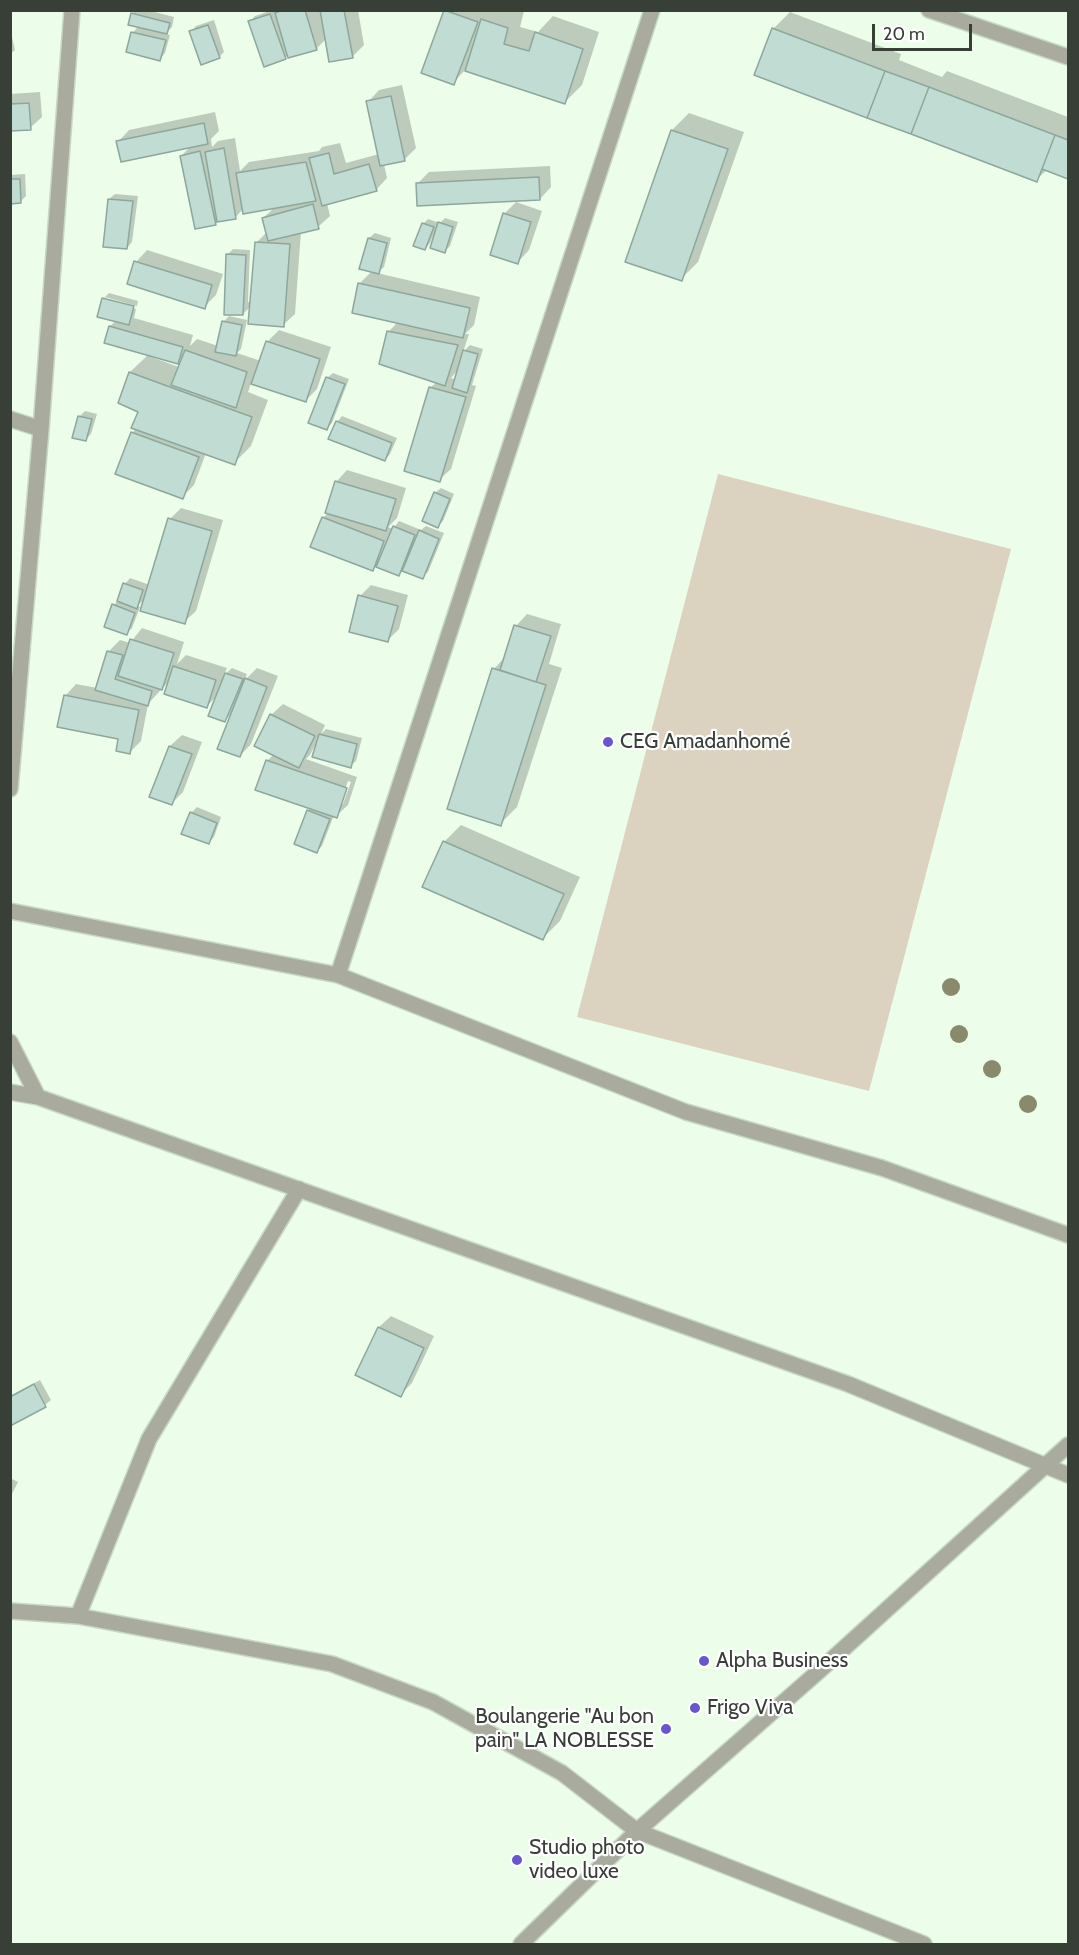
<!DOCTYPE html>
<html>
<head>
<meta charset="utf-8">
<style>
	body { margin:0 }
	#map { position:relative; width:1079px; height:1955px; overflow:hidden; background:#ecfeea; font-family:Cabin,sans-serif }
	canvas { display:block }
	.frame { position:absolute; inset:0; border:12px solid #383f37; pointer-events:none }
	.scale { position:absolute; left:872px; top:24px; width:100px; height:27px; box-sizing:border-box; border:3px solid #383f37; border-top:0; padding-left:8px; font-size:18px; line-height:21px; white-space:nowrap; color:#383f37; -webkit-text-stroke:4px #fff; paint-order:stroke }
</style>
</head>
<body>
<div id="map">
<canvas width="1079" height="1955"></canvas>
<div class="frame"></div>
<div class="scale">20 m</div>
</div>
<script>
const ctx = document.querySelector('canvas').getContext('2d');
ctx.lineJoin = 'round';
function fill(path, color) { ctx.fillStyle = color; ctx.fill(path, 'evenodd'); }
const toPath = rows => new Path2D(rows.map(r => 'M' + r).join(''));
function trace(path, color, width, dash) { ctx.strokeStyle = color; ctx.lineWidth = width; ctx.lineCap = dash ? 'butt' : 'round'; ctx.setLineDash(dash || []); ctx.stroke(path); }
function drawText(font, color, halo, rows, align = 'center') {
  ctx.font = font + ' Cabin,sans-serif'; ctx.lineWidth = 4.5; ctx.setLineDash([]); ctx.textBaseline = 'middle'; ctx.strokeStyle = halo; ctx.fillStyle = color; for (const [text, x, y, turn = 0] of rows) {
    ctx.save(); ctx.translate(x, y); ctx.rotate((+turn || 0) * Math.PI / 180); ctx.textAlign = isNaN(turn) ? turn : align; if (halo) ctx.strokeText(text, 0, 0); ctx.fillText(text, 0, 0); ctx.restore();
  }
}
fill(toPath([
	[718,474,1011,549,869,1091,577,1017]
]), '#dbd2c0');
fill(toPath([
	[136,10,147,10,174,17,172,27,165,34,170,35,165,53,160,59,132,33,139,26,132,14],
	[273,10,276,10,277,13,280,10,358,10,364,45,353,56,327,38,316,49,289,54,285,58,250,22,255,16],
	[446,10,523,10,524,11,520,27,538,32,553,16,599,32,582,85,565,102,465,70,453,83,423,72],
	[790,12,901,54,899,60,942,77,947,71,1068,117,1068,178,1047,170,1036,180,773,29],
	[214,20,224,52,219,57,191,32,196,26],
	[10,28,15,50,10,54],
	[402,85,416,148,404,160,384,164,387,178,376,190,327,203,330,216,318,227,301,231,295,314,283,325,251,306,243,314,227,255,233,249,250,250,248,302,251,302,256,243,267,232,263,218,275,207,243,209,235,218,217,221,215,223,181,156,192,145,118,142,129,130,215,112,219,131,211,139,212,147,218,141,235,138,240,171,249,162,319,151,322,147,340,143,346,163,379,154,368,102,379,90],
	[40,92,42,117,30,128,10,130,10,94],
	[689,113,744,132,698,262,681,279,672,130],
	[550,166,551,187,540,199,418,183,429,172],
	[25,174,26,196,20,202,10,202,10,175],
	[115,194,138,196,132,242,127,248,109,199],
	[516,202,542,211,529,250,518,262,504,214],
	[445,218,458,222,450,246,445,251,435,237,433,236,430,243,425,249,423,224,428,219,440,223],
	[375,233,391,238,384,267,377,273,480,297,474,325,465,334,469,334,463,352,470,345,483,349,472,385,476,386,451,469,439,480,406,470,431,387,437,382,388,332,398,322,360,283,372,271,361,268,369,238],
	[458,370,456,380,451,378],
	[147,250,223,274,216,295,204,307,136,262],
	[109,293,138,301,137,306,105,297,105,300,136,309,134,318,193,335,190,346,197,339,218,346,223,322,229,316,247,320,241,349,237,353,261,361,267,342,279,330,331,347,317,389,306,400,251,383,248,392,268,400,251,446,234,463,206,453,194,485,182,497,132,433,137,428,139,411,119,402,130,372,149,354,106,341,110,326,117,320,103,299],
	[151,354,178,362,184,356,179,367,151,357],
	[333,373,349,379,332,423,326,429,327,378],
	[85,411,97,414,91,434,86,439,80,416],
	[342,416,397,438,390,454,385,460,337,422],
	[347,470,406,488,397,518,388,527,393,529,399,521,421,530,426,526,444,533,428,572,422,577,403,570,399,574,376,565,372,569,323,518,329,512,336,482],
	[441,488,454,494,443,521,438,526,435,493],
	[181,508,223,520,196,611,184,622,146,598,137,606,140,607,132,628,126,633,114,605,118,600,125,584,130,578,150,585,170,519],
	[371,585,408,595,399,629,387,641,360,596],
	[527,614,561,624,549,664,562,668,517,807,500,824,494,669,505,657,516,626],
	[142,628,184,642,177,664,186,655,227,668,224,675,232,668,247,674,244,681,257,668,278,676,251,744,240,756,233,712,225,720,218,695,206,707,170,680,148,704,141,741,129,753,120,738,65,696,76,684,97,688,109,651,120,640,130,643],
	[283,704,325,725,321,734,326,729,362,738,356,761,350,766,317,741,310,755,306,759,357,777,348,805,336,816,334,815,322,846,317,851,308,811,311,807,267,761,274,754,271,715],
	[348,781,351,782,343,804,340,804],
	[182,735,202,742,183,792,172,803,151,796,170,746],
	[197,807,221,817,214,837,208,843,191,813],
	[461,825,580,877,560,921,543,938,424,886,444,842],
	[391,1316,434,1336,412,1383,400,1395,357,1374,379,1327],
	[40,1380,51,1400,45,1405,10,1425,10,1396],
	[10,1478,18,1482,10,1498]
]), '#0003');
const building = toPath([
	[283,10,305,10,317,50,288,58,275,13,283,10],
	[320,10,344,10,353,58,329,62,320,10],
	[444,10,478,22,454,85,421,73,444,10],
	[131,13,170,23,167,34,128,25,131,13],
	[270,14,286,59,264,67,248,21,270,14],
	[481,19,508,28,504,44,529,51,535,32,583,49,565,104,465,71,481,19],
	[208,25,220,58,201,65,189,31,208,25],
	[772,28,885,71,867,118,754,75,772,28],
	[131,32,166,40,160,61,126,52,131,32],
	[885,71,929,87,911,134,867,118,885,71],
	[929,87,1055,135,1037,182,911,134,929,87],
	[391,96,405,161,380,166,366,101,391,96],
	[29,103,31,130,10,131,10,104,29,103],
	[204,123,208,144,121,162,116,141,204,123],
	[671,130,728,149,682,281,625,262,671,130],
	[1055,135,1068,140,1068,179,1042,169,1055,135],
	[224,148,236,219,217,222,205,152,224,148],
	[200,151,216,225,195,229,180,156,200,151],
	[329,153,334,174,369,164,377,191,322,206,309,158,329,153],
	[306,162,316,201,243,214,236,173,306,162],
	[539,177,540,200,417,206,416,183,539,177],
	[10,179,20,179,21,203,10,204,10,179],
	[108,199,133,201,127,249,103,247,108,199],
	[313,204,319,229,268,241,262,218,313,204],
	[503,213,531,222,518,264,490,255,503,213],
	[438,222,453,227,445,253,430,248,438,222],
	[422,223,434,227,425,250,413,246,422,223],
	[368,238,387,243,379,274,359,269,368,238],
	[255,242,290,244,284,327,248,324,255,242],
	[226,254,246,255,243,315,224,315,226,254],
	[134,261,212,285,205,309,127,284,134,261],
	[358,283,470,308,463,338,352,313,358,283],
	[102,298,134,306,129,325,97,317,102,298],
	[222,321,242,325,236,356,215,352,222,321],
	[109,326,183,347,178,364,104,343,109,326],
	[387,331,458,345,445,386,379,364,387,331],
	[266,341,320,359,306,402,251,384,266,341],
	[185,350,247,372,236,408,171,385,185,350],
	[463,350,478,354,467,393,452,388,463,350],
	[129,372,252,417,235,465,131,428,138,412,118,403,129,372],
	[326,377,345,384,327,430,308,423,326,377],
	[429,387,466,397,440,482,404,471,429,387],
	[78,416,92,419,86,441,72,438,78,416],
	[336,421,392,443,385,461,328,439,336,421],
	[131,432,199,457,183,499,115,474,131,432],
	[335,481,396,499,386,531,325,513,335,481],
	[434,492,450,499,438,528,422,521,434,492],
	[322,517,384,541,373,571,310,547,322,517],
	[168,518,212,531,185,624,140,611,168,518],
	[393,526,415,535,399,576,376,567,393,526],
	[419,530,439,539,423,579,402,571,419,530],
	[123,583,143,590,137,609,117,601,123,583],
	[358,595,398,606,388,642,349,632,358,595],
	[112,604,135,613,127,635,104,627,112,604],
	[514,625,551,636,536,682,500,670,514,625],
	[130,639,174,653,162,690,118,676,130,639],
	[107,651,123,655,115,679,152,691,148,706,95,690,107,651],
	[173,666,216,680,207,708,164,694,173,666],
	[492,668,546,685,501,826,447,809,492,668],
	[225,673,243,679,225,722,208,716,225,673],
	[245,678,267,687,240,757,217,749,245,678],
	[64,695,139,710,130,754,116,751,118,739,57,727,64,695],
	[270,714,315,736,299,768,254,746,270,714],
	[319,734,357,744,351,768,312,757,319,734],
	[169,746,192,754,172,805,149,797,169,746],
	[266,760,347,788,337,818,255,790,266,760],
	[307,810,330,819,317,853,294,844,307,810],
	[190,812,217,823,209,844,181,834,190,812],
	[443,841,564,894,543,940,422,887,443,841],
	[378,1327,424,1348,401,1397,355,1375,378,1327],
	[34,1384,46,1407,10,1426,10,1397,34,1384]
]);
fill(building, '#c1dcd2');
trace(building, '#8da79d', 1.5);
const minor = toPath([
	[929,10,1068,57],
	[10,419,41,429],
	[10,789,41,429,72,10],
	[10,911,338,975,686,1112,882,1168,1068,1235],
	[338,975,652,10],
	[10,1042,38,1097],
	[10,1092,38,1097,848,1384,1068,1475],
	[10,1611,78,1616,332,1664,433,1702,562,1773,637,1831,924,1944],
	[78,1616,149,1439,299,1189]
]);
const tertiary = toPath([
	[521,1944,637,1831,819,1671,1068,1445]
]);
trace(minor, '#c8d8c6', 18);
trace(tertiary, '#c8d8c6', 18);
trace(minor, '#a9ab9e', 15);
trace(tertiary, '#a9ab9e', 15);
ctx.fillStyle = '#89896b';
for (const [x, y] of [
	[951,987],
	[959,1034],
	[992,1069],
	[1028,1104]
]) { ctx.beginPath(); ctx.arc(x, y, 9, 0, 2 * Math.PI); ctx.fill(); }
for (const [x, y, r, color] of [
	[608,742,6,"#6656d0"],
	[704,1661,6,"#6656d0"],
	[695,1708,6,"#6656d0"],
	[666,1729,6,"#6656d0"],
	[517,1860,6,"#6656d0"]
]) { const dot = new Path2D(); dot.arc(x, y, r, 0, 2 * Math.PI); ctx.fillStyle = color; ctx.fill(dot); trace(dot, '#fff', 2); }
drawText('21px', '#383f37', '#fff', [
	["CEG Amadanhomé",620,742],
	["Alpha Business",716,1661],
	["Frigo Viva",707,1708],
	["Boulangerie \"Au bon",654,1717,"right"],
	["pain\" LA NOBLESSE",654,1741,"right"],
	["Studio photo",529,1848],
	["video luxe",529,1872]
], 'left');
</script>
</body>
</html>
